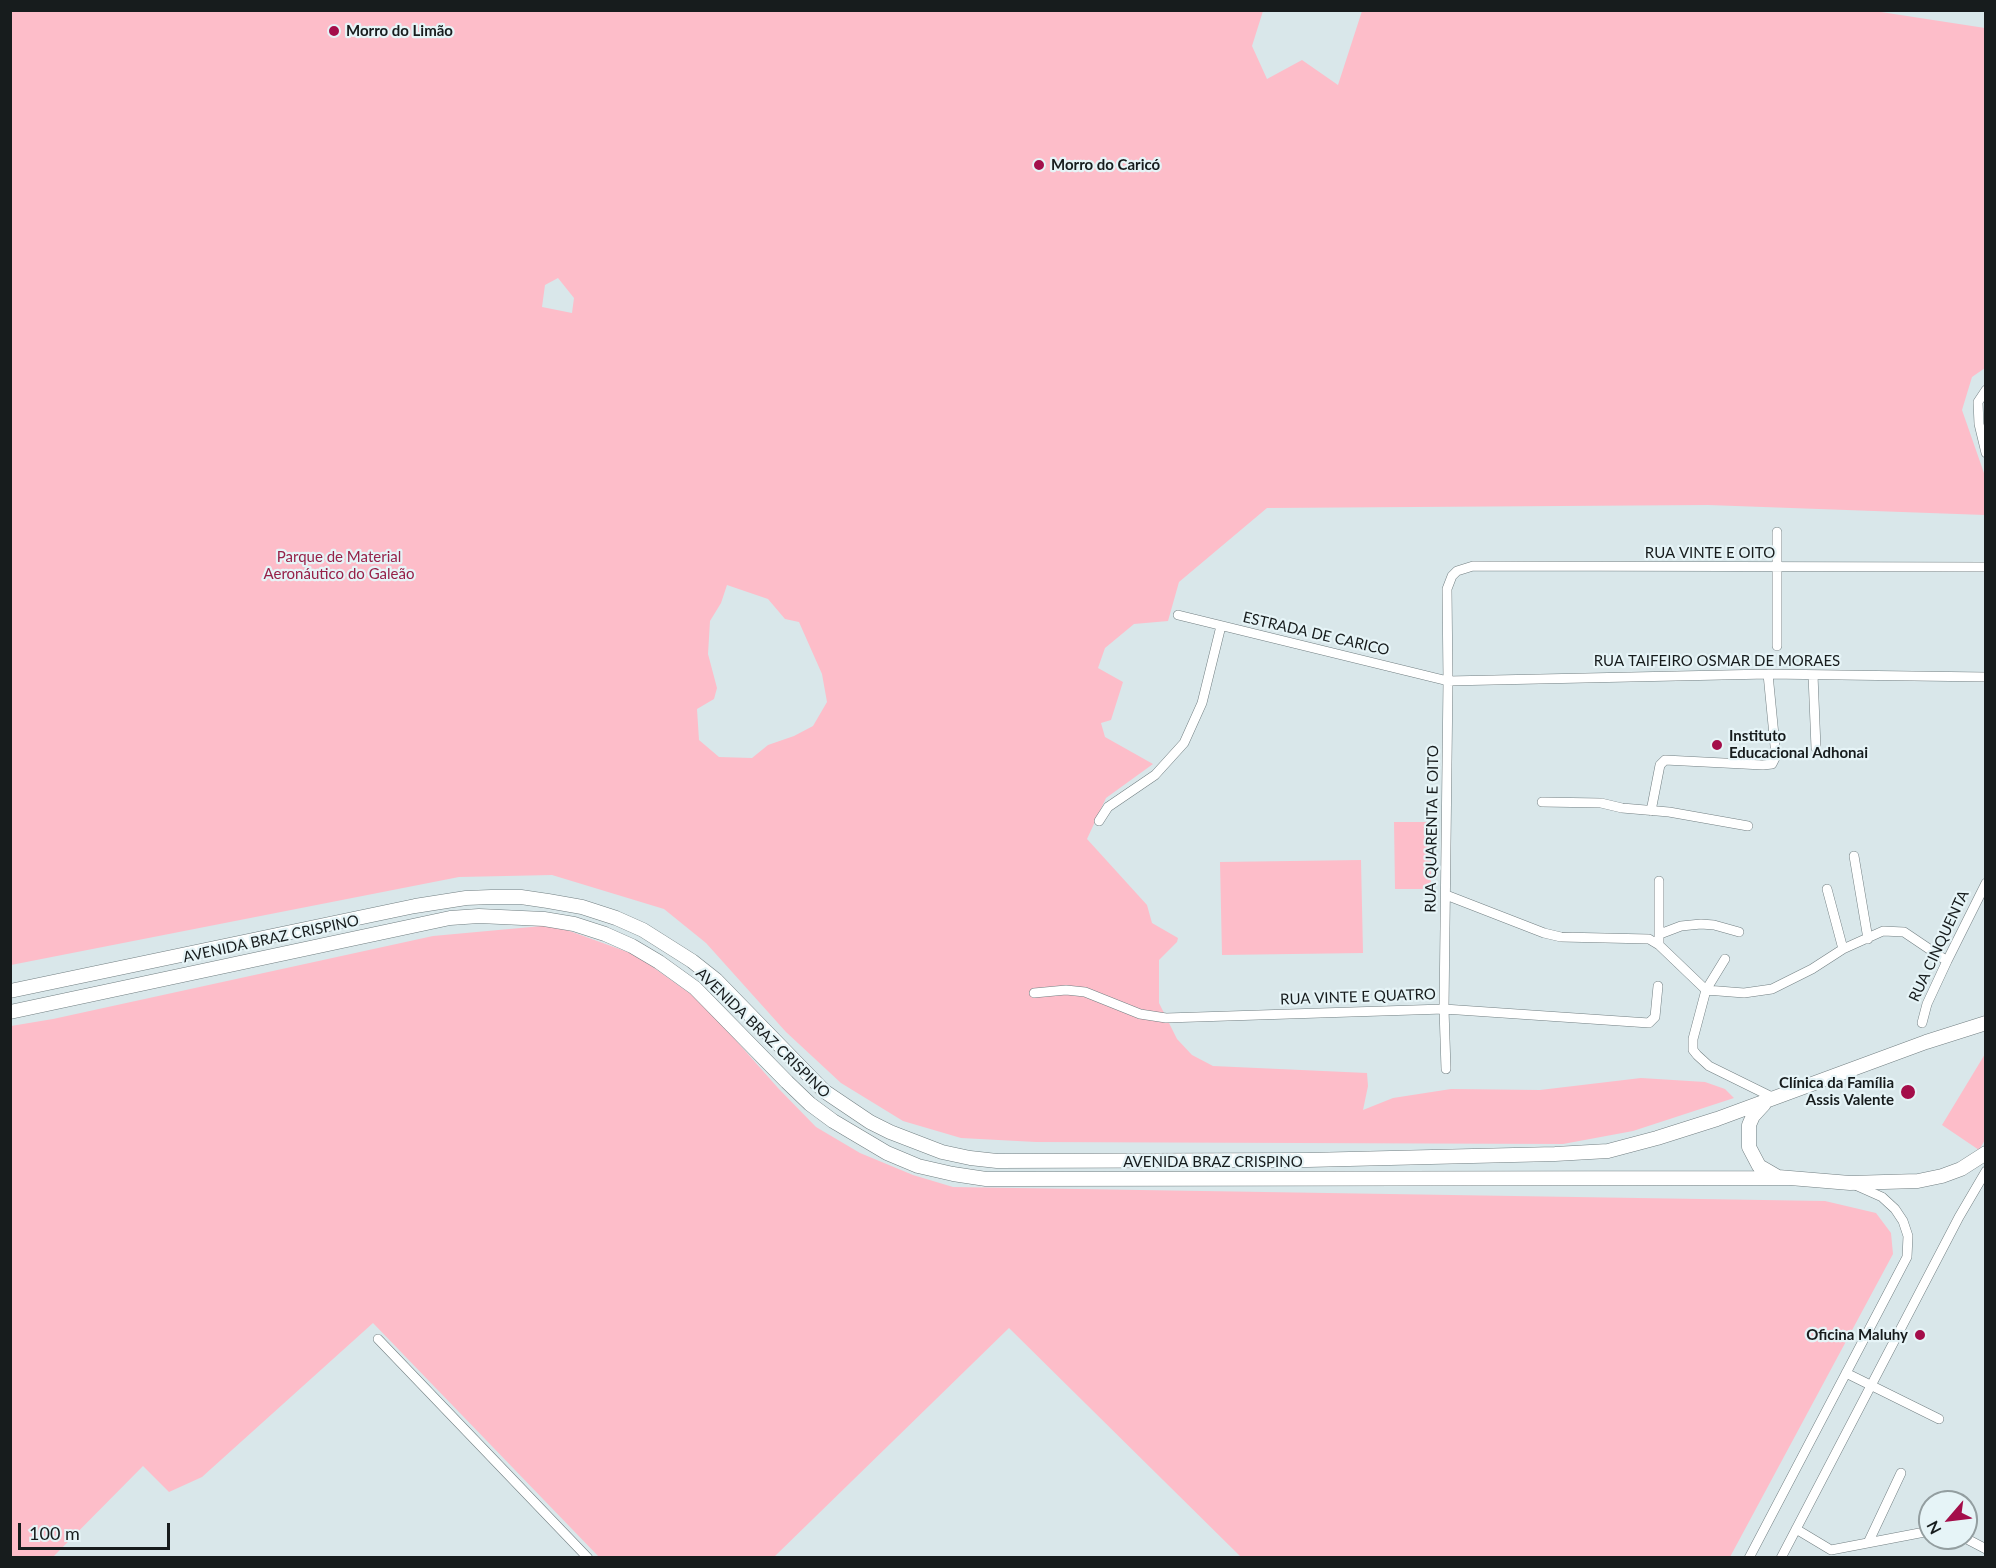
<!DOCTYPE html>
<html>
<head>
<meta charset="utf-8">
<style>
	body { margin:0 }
	#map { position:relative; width:1996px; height:1568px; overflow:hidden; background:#d9e7ea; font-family:Lato,sans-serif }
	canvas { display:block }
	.frame { position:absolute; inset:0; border:12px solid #171c1d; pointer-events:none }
	.north { position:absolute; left:1918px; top:1490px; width:60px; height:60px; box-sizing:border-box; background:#e6f4f7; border:2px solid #939ea0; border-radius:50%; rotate:242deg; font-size:16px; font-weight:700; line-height:24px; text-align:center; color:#171c1d }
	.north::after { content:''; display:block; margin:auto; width:21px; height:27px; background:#a40e4a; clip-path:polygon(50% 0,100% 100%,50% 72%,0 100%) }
	.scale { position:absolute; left:18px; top:1523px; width:152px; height:27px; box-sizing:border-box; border:3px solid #171c1d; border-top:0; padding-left:8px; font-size:18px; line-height:21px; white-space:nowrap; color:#171c1d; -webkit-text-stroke:4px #e6f4f7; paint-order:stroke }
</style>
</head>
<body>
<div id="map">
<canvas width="1996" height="1568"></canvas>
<div class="frame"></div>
<div class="north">N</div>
<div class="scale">100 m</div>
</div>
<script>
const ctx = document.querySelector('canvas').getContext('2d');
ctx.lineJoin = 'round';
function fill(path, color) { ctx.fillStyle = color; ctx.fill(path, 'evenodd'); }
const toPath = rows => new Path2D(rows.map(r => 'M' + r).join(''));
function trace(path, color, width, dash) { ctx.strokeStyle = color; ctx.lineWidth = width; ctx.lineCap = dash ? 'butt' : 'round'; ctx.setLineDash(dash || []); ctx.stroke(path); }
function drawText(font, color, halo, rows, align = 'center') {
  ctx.font = font + ' Lato,sans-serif'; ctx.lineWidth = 4.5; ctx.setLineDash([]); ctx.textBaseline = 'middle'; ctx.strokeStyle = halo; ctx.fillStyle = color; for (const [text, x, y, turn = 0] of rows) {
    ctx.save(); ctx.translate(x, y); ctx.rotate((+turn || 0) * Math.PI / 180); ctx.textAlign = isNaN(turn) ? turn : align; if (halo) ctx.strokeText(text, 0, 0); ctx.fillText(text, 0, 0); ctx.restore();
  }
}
fill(toPath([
	[1868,10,1985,28,1985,368,1972,377,1962,410,1985,476,1985,515,1708,505,1267,508,1179,582,1168,621,1134,624,1105,648,1098,668,1123,682,1111,720,1101,723,1105,737,1153,764,1106,798,1087,839,1147,905,1152,923,1178,938,1177,942,1159,960,1159,1003,1177,1039,1192,1055,1213,1066,1367,1073,1368,1086,1363,1110,1393,1098,1451,1089,1540,1090,1641,1078,1705,1082,1725,1089,1734,1098,1633,1131,1563,1144,1036,1142,961,1138,903,1121,841,1083,786,1032,706,943,664,909,552,875,459,877,11,965,11,11,1263,11,1252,46,1267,79,1302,60,1338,85,1362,11],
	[558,278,574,298,572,313,542,307,545,285],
	[727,585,768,599,785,619,799,622,822,674,827,702,813,726,794,736,768,745,752,758,719,757,699,740,697,709,714,699,717,688,708,654,710,621,721,603],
	[1394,822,1431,822,1431,889,1395,889],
	[1361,860,1363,953,1222,955,1220,862],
	[553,925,636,955,702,1002,778,1088,816,1127,860,1153,913,1175,953,1187,1825,1201,1876,1213,1891,1233,1893,1254,1730,1557,1241,1557,1009,1328,774,1557,599,1557,373,1323,202,1477,169,1492,143,1466,53,1557,11,1558,11,1026,53,1019,433,936],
	[1985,1054,1985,1140,1979,1150,1942,1125]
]), '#fdbdc9');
const street = toPath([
	[1986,390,1978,402,1979,424,1986,453],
	[1178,615,1448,681,1768,674,1986,677],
	[1777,646,1777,532],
	[1813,675,1816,748],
	[1542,802,1601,803,1622,808,1669,812,1748,826],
	[1651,811,1660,765,1665,760,1763,765,1772,764,1776,756,1768,674],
	[1099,821,1108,807,1155,775,1184,743,1202,703,1221,626],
	[1854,856,1868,939],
	[1659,881,1659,945,1706,990,1725,959],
	[1827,889,1843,949],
	[1446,895,1544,933,1561,937,1649,939,1659,945],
	[1660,934,1681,926,1701,924,1714,925,1739,932],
	[1034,993,1066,990,1085,992,1140,1014,1166,1018,1444,1009,1649,1023,1655,1017,1658,986],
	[1922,1023,1927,1004,1947,961,1986,883],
	[1446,1069,1444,1009,1448,681,1447,589,1452,576,1457,571,1473,566,1986,567],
	[1774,1098,1709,1066,1697,1055,1693,1050,1693,1039,1706,990,1744,993,1772,989,1812,969,1843,949,1883,931,1904,932,1947,961],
	[378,1339,588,1558],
	[1846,1373,1939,1419],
	[1796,1529,1831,1550,1930,1531],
	[1965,1538,1986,1549],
	[1868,1543,1901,1473],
	[1749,1558,1907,1257,1908,1236,1903,1221,1895,1209,1882,1197,1855,1185],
	[1781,1558,1959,1217,1986,1171]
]);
const secondary = toPath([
	[10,991,415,906,466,898,491,897,521,897,548,901,582,907,616,918,643,930,692,961,716,980,824,1091,870,1122,890,1132,942,1152,970,1158,997,1161,1308,1160,1555,1154,1608,1151,1657,1138,1717,1119,1926,1042,1986,1023],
	[10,1012,450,918,479,916,544,919,574,924,605,934,632,946,659,962,695,988,787,1082,810,1104,833,1121,887,1153,918,1166,953,1174,986,1179,1017,1179,1789,1178],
	[1764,1104,1753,1116,1749,1125,1749,1147,1759,1166,1778,1177,1850,1183,1918,1181,1942,1176,1961,1169,1986,1153]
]);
trace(street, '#727f82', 10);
trace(secondary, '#727f82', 15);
trace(street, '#fff', 9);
trace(secondary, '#fff', 14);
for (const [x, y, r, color] of [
	[334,31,6,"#a40e4a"],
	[1039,165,6,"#a40e4a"],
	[1717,745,6,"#a40e4a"],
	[1908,1092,8,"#a40e4a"],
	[1920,1335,6,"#a40e4a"]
]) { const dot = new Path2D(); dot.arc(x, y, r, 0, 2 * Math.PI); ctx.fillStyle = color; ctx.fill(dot); trace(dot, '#e6f4f7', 2); }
drawText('bold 15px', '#171c1d', '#e6f4f7', [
	["Morro do Limão",346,31],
	["Morro do Caricó",1051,165],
	["Instituto",1729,736],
	["Educacional Adhonai",1729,753],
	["Clínica da Família",1894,1083,"right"],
	["Assis Valente",1894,1100,"right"],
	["Oficina Maluhy",1908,1335,"right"]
], 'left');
drawText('15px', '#171c1d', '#e6f4f7', [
	["RUA VINTE E OITO",1710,553],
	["ESTRADA DE CARICO",1316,634,13],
	["RUA TAIFEIRO OSMAR DE MORAES",1717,661],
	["RUA QUARENTA E OITO",1432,829,-89],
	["AVENIDA BRAZ CRISPINO",271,939,-12],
	["RUA CINQUENTA",1939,946,-65],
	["RUA VINTE E QUATRO",1358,997,-2],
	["AVENIDA BRAZ CRISPINO",763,1033,44],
	["AVENIDA BRAZ CRISPINO",1213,1162]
]);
drawText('15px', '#962148', '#e6f4f7', [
	["Parque de Material",339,557],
	["Aeronáutico do Galeão",339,574]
]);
</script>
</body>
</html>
